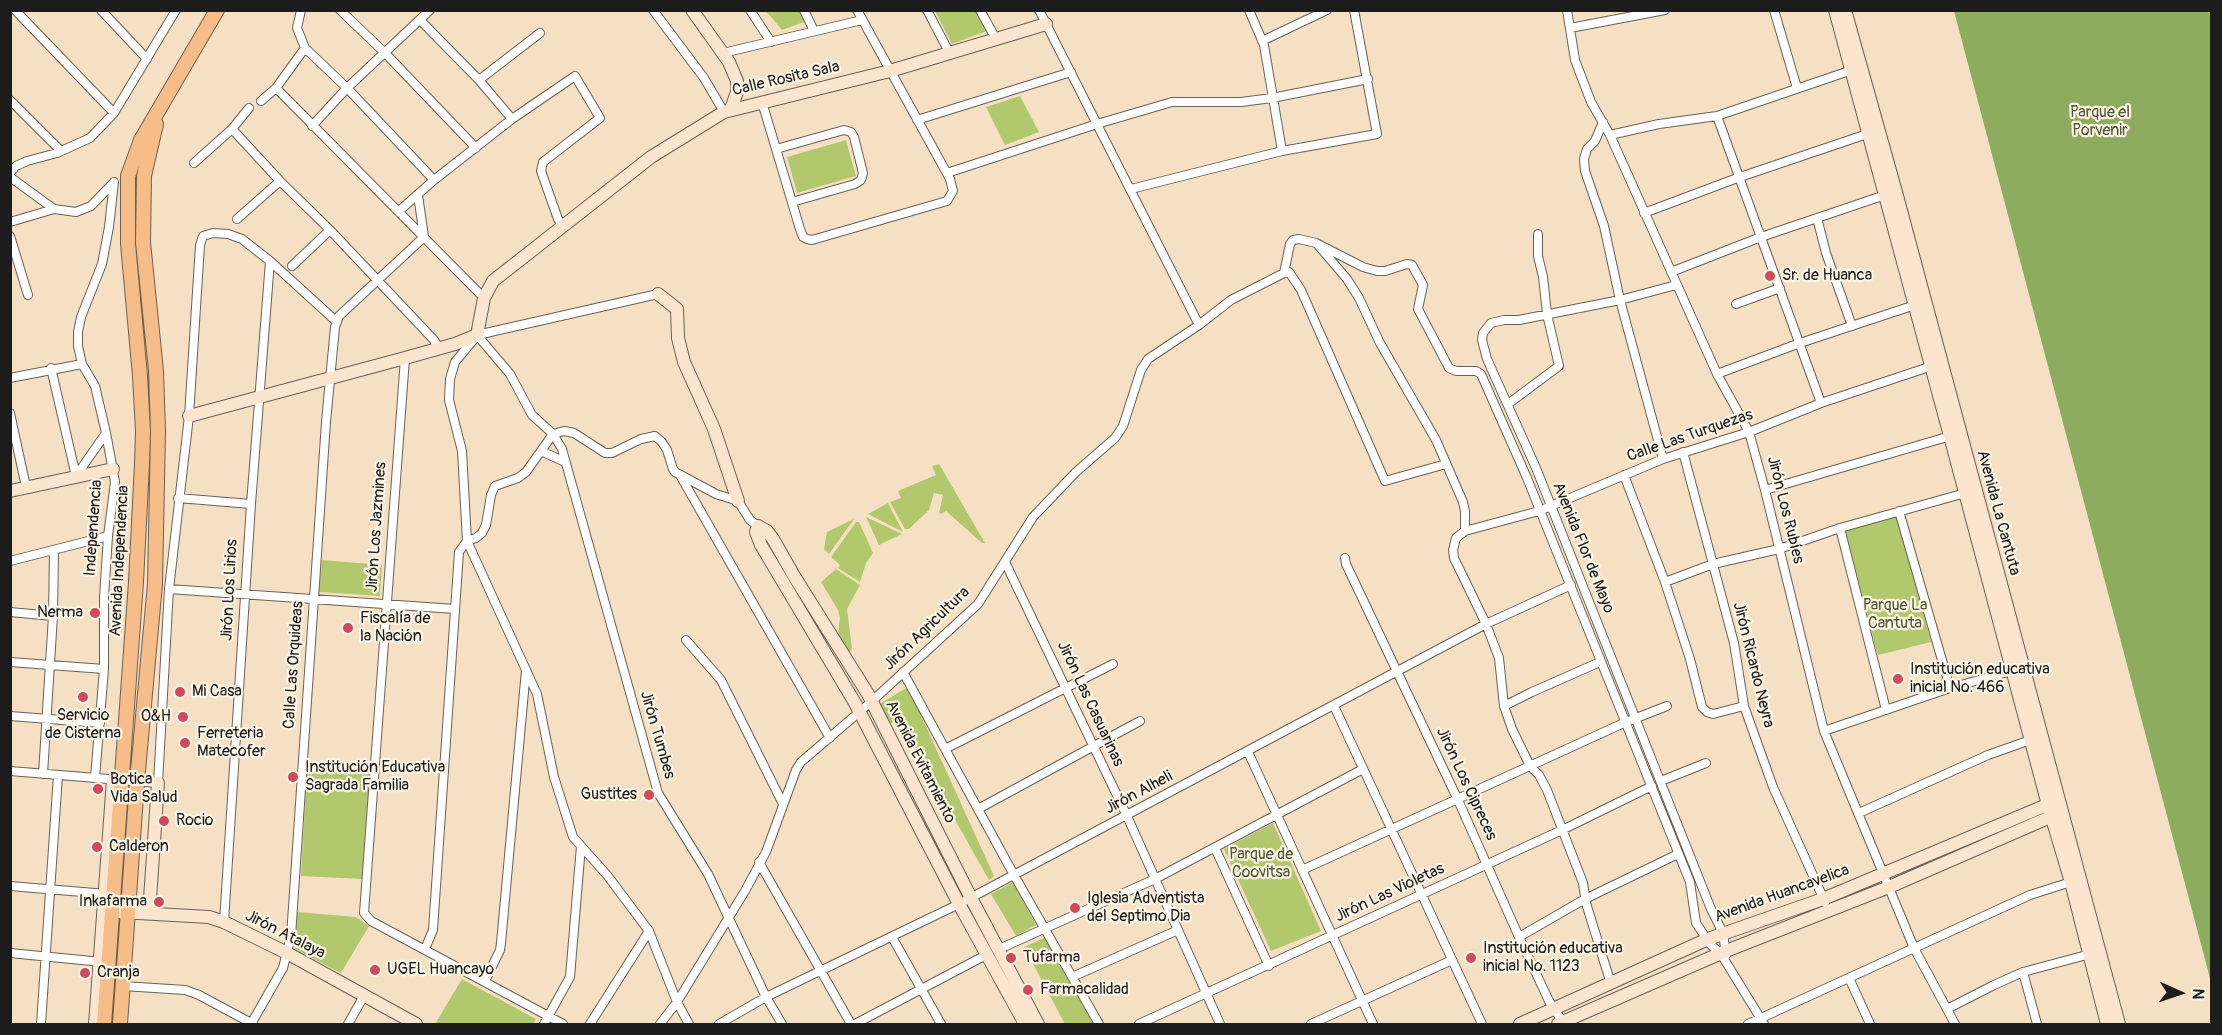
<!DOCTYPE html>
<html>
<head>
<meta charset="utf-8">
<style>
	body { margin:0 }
	#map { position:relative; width:2222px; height:1035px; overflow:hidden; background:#f5e0c4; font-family:Pangolin,sans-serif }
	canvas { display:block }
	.frame { position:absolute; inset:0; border:12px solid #1c1c1c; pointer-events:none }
	.north { position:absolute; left:2150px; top:963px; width:60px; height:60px; -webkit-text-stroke:4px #fcf5e5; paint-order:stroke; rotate:93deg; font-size:16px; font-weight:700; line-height:24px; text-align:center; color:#1c1c1c }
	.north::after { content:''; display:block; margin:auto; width:21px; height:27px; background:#1c1c1c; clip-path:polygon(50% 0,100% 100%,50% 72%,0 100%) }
</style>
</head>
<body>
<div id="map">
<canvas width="2222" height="1035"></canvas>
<div class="frame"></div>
<div class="north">N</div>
</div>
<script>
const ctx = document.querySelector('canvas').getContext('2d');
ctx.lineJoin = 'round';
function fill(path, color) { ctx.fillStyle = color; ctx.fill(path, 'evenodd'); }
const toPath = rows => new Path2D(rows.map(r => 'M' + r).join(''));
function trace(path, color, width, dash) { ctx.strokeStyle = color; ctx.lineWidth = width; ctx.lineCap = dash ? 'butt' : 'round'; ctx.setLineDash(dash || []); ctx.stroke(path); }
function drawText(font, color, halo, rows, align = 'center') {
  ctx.font = font + ' Pangolin,sans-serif'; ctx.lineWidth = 4.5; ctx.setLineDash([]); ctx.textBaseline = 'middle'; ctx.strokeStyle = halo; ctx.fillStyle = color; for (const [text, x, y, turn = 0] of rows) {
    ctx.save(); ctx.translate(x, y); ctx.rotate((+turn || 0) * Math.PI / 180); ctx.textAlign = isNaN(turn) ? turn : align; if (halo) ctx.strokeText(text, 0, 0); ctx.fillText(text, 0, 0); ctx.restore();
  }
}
fill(toPath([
	[766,11,801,11,807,21,782,30],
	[935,11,976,11,987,31,952,44],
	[1020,96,1039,132,1005,145,986,107],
	[846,140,856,176,797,193,787,157],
	[939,464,985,543,982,543,946,511,941,514,939,513,943,495,934,493,929,510,909,529,905,529,890,502,901,498,898,491,936,475,932,466],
	[888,503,903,532,868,514],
	[1896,515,1931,642,1878,655,1845,531],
	[866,517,902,534,879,545],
	[854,519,829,554,824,549,827,532],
	[856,522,859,522,873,553,866,563,860,582,838,568,840,565,831,557],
	[322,560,382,565,380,596,319,592],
	[836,569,860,585,847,609,852,649,848,653,838,635,840,618,838,610,821,582],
	[908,687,994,876,989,880,901,724,885,722,876,706],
	[307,767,371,769,362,879,301,876],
	[1273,823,1321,931,1271,951,1224,849],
	[1013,882,1036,925,1016,936,991,894],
	[297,912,356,917,369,926,341,973,295,949],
	[1046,937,1096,1024,1065,1024,1024,947],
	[462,979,536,1019,533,1024,435,1024]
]), '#b2c86c');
fill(toPath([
	[1954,11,2211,11,2211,982]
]), '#8dac60');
const street = toPath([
	[15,10,114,113],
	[101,10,147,59],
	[301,10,297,28,305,48,347,88,434,180],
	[340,10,385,53,476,148],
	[653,10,704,78,724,112],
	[750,10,771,42],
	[804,10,814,31],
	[927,10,950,54],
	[980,10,996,39],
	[1039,10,1199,325],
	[1249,10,1264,45,1282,151],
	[1567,10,1575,60,1591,102,1610,135,1717,374,1749,432,1765,490,1824,731,1914,948,1955,1024],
	[1774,10,1797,88],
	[420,20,479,80,512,119],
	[1570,28,1665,10],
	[1262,41,1327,10],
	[723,53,862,20],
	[479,80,540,33],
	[276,88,484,298],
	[10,100,61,151],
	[261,101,276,88,305,48],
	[762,102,800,229,803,237,807,239,812,240,947,201,953,191,950,179,857,10],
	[1717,116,1821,403],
	[917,120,1071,72],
	[1603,122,1595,141,1587,149,1584,159,1585,171,1604,226,1620,300,1663,459],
	[312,126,347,88,430,10],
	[232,129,280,181,330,230,434,340,439,349],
	[1610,135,1659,124,1717,116,1855,69],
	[776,149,844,130,851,132,854,137,863,173,861,180,855,184,792,202],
	[194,163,232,129,249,108],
	[10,173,16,166,27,161,57,153,90,138,114,113,176,10],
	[947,173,1097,124,1172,102,1241,102,1272,98,1368,79],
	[10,177,54,209],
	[1131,189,1282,151,1377,134,1354,10],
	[399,211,434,180,512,119,575,76,600,118,543,162,541,171,558,219,563,227],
	[1644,213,1740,177,1873,132],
	[1817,218,1826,253,1852,326],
	[237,219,280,181],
	[10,222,54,209,76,212,91,206,114,182],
	[10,236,28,295],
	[1318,245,1347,279,1359,298,1380,343,1436,440,1463,502,1465,511,1465,531],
	[292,266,330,230],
	[1671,272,1761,237,1888,194],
	[1284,273,1290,244,1293,240,1299,239,1316,243,1363,267,1377,271,1385,271,1407,264,1412,265,1423,285,1418,309,1449,368,1456,371,1476,371,1481,374,1527,478,1690,882,1696,923,1710,944,1721,954,1764,1024],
	[1676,285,1620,300,1519,320,1504,320,1491,323,1483,333,1482,340,1487,359,1536,468,1711,909,1723,933,1726,955],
	[1736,304,1780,288],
	[477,335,510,374,532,415,553,434,562,449,658,793,708,874,766,997,782,1024],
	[477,335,658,294],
	[476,337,455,362,450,379,449,400,462,451,467,541,537,694,554,777,573,837,607,875,649,931,677,1002,689,1024],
	[405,358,364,913,371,921,563,1024],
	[51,368,76,476],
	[1717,374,1800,343,1918,304],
	[10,378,82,364],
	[1508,404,1559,366,1547,314,1543,277,1538,256,1538,234],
	[10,413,26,487],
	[553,434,564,431,574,433,605,453,612,453,641,439,655,436,662,442,667,450,673,469,675,472,716,494,738,501,750,520,758,526],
	[541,451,565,462],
	[1683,452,1734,643,1744,706,1773,787,1825,902],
	[680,475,830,738],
	[1624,475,1665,582,1690,659,1702,707,1707,712,1713,714,1744,706],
	[76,476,106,433],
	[1765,490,1954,435],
	[178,498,251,504],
	[1899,511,1950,688],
	[1840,528,1886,710],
	[467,541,476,538,482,533,486,525,491,495,495,486,518,478,526,472,553,434],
	[1345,558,1346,564,1458,800,1519,937,1549,1001,1564,1024],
	[10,561,108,536],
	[1005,562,1127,816,1220,1024],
	[1665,582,1713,564,1779,549,1840,528,1969,492],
	[169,589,455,609],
	[10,612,53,616],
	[686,640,721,680,783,804],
	[10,662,104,669],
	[903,672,1014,875,1099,1024],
	[1334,706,1482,1024],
	[1504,706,1532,692,1600,662],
	[10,716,100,723],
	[1824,731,1950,688,2015,670],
	[945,749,1113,664],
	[1248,752,1373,1024],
	[10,771,158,783,169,589,189,416,200,245,203,236,213,233,228,234,242,239,270,261,337,322],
	[43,774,53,616,54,551],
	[95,778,104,669,104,597,108,536,115,482,106,433,95,386,82,364,78,346,78,332,81,317,102,264,109,227,114,182],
	[1661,781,1706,763],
	[978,809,1140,721],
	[1859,813,1988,755,2036,738],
	[1215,848,1269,966],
	[759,862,851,1024],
	[1302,870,1626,722,1667,706],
	[10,886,107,894],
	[224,922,251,504,270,261],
	[892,937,941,1024],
	[1519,937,1585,899,1678,854],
	[425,949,433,930,459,552,467,541],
	[999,949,1155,879,1363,769],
	[10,953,102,962],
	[2023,972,2037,1024],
	[1072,977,1178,930],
	[1849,978,1870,1024],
	[485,981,500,950,501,943,526,670],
	[1611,984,1586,903,1583,883,1547,790,1539,775,1530,766,1512,729,1504,706,1499,658,1486,624,1454,558,1453,550,1456,538,1465,531,1539,511,1663,459,1749,432,1821,403,1935,365],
	[123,986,185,990,199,995,253,1024],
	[1947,1009,1994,985,2023,972,2094,953],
	[41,1024,58,775],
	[251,1024,283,968,291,936,326,422,335,327,339,316,424,237,418,195],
	[348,1024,364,996],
	[544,1024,570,977,581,846],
	[590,1024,649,931],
	[660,1024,677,1002,745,891,766,852,796,770,801,762,871,702,978,604,1033,517,1076,472,1115,438,1123,426,1141,370,1148,359,1199,325,1231,300,1284,273,1289,272,1301,290,1385,481,1446,464],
	[719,1024,766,997,959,904,1486,624,1571,585],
	[855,1024,986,955],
	[1139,1024,1562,830,1652,786],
	[1311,1024,1452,960],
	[1748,1024,2030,895,2074,881]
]);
const secondary = toPath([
	[692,10,729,62,737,81,737,92,731,109],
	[1835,10,1950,436,2048,805,2071,882,2107,1024],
	[1845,10,1896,192,2119,1024],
	[658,294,677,309,678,338,684,362,714,429,738,501],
	[189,416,405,358,455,344,477,335,484,298,493,281,651,157,724,112,890,71,1046,24],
	[10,491,113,469],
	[120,912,209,917,224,922,287,953,416,1024],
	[149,913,158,783],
	[95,1024,113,780],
	[1025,1024,959,904,855,703,761,545,756,532,758,526,767,531,773,539,794,576,868,694,971,898,1038,1024],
	[1520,1024,1708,939,1823,899,2054,802],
	[1558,1024,1726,951,1889,887,2057,814]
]);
const primary = toPath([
	[104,1024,136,582,142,464,143,431,140,376,128,244,128,176,141,140,217,10],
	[120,1024,137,782,155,584,158,431,156,371,143,242,144,176,156,124]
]);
trace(street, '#686157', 10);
trace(secondary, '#686157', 14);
trace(primary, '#686157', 16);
trace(street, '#fff', 8);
trace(secondary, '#fce5cf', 12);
trace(primary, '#f7bd88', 14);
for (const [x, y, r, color] of [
	[1770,276,6,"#d1495b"],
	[95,613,6,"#d1495b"],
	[348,628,6,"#d1495b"],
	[1898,679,6,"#d1495b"],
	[180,692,6,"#d1495b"],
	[83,697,6,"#d1495b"],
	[183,717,6,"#d1495b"],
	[185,743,6,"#d1495b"],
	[293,777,6,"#d1495b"],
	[98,789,6,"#d1495b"],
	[649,795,6,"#d1495b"],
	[164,821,6,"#d1495b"],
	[97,847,6,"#d1495b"],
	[159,902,6,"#d1495b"],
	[1075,908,6,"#d1495b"],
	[1011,958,6,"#d1495b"],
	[1471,958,6,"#d1495b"],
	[375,970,6,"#d1495b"],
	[85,973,6,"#d1495b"],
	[1028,990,6,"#d1495b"]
]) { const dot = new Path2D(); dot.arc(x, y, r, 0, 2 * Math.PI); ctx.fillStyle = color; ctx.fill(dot); trace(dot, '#fcf5e5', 2); }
drawText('16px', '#1c1c1c', '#fcf5e5', [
	["Calle Rosita Sala",786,79,-13],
	["Calle Las Turquezas",1690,436,-19],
	["Jirón Los Rubíes",1785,510,76],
	["Avenida La Cantuta",1998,513,75],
	["Jirón Los Jazmines",377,527,-86],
	["Independencia",94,528,-86],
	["Avenida Flor de Mayo",1583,548,68],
	["Avenida Independencia",120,561,-87],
	["Jirón Los Lirios",230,590,-87],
	["Jirón Agricultura",927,629,-44],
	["Calle Las Orquideas",294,665,-86],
	["Jirón Ricardo Neyra",1753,665,76],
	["Jirón Las Casuarinas",1090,704,65],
	["Jirón Tumbes",657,735,74],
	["Avenida Evitamiento",920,762,63],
	["Jirón Los Cipreces",1466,784,65],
	["Jirón Alheli",1139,793,-28],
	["Jirón Las Violetas",1390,893,-25],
	["Avenida Huancavelica",1782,894,-20],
	["Jirón Atalaya",285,935,27]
]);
drawText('16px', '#505838', '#fcf5e5', [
	["Parque el",2100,113],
	["Porvenir",2100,131],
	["Parque La",1895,606],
	["Cantuta",1895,624],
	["Parque de",1261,855],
	["Coovitsa",1261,873]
]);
drawText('16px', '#1c1c1c', '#fcf5e5', [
	["Sr. de Huanca",1782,276],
	["Nerma",83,613,"right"],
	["Fiscalía de",360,619],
	["la Nación",360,637],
	["Institución educativa",1910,670],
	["inicial No. 466",1910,688],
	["Mi Casa",192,692],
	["Servicio",83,716,"center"],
	["de Cisterna",83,734,"center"],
	["O&H",171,717,"right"],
	["Ferreteria",197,734],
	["Matecofer",197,752],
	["Institución Educativa",305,768],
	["Sagrada Familia",305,786],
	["Botica",110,780],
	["Vida Salud",110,798],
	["Gustites",637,795,"right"],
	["Rocio",176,821],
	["Calderon",109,847],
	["Iglesia Adventista",1087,899],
	["del Septimo Dia",1087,917],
	["Inkafarma",147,902,"right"],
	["Institución educativa",1483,949],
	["inicial No. 1123",1483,967],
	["Tufarma",1023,958],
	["UGEL Huancayo",387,970],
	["Cranja",97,973],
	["Farmacalidad",1040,990]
], 'left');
</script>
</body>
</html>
